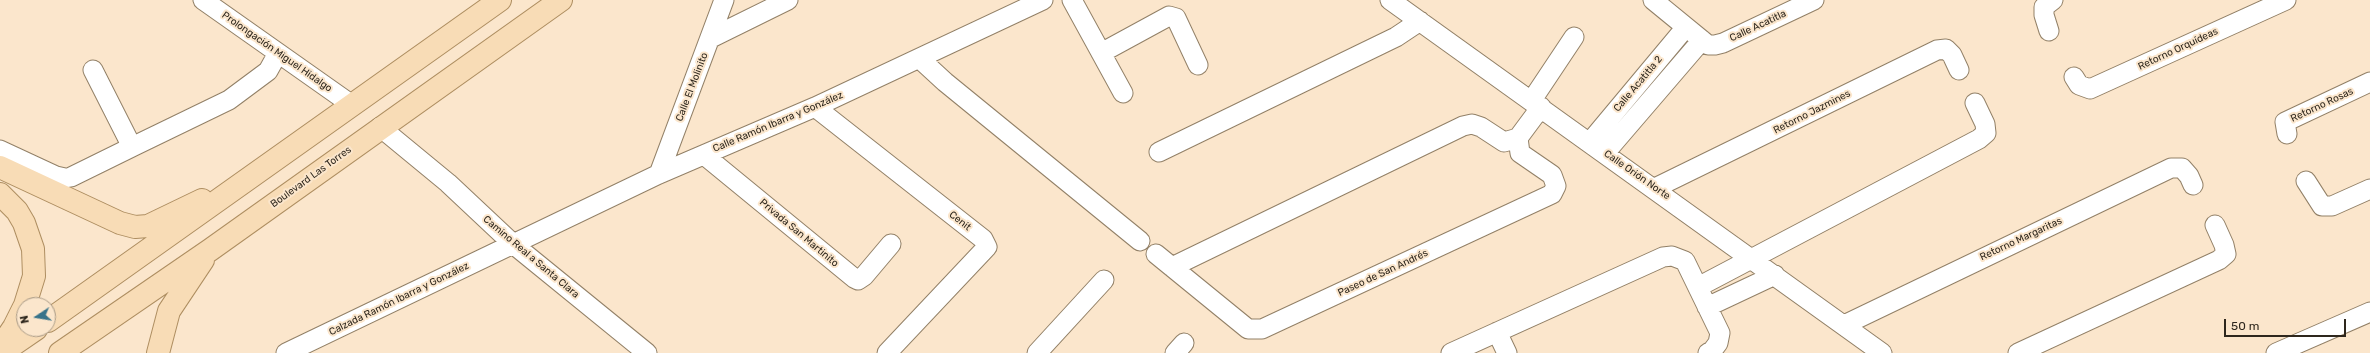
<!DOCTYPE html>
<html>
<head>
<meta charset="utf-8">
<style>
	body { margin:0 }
	#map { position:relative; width:2370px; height:353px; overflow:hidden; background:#fbe6cc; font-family:Rubik,sans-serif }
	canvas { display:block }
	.north { position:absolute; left:16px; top:297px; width:40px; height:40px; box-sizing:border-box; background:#fbe6cc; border:1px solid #a99a86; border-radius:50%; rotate:258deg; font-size:11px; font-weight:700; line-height:16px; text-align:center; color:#2e271d }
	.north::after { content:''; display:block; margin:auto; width:14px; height:18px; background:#37738a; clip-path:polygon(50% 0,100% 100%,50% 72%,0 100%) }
	.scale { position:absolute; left:2224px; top:319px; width:122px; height:18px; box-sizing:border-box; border:2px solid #2e271d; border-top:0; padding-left:5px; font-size:12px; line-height:14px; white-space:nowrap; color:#2e271d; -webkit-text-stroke:3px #fbe6cc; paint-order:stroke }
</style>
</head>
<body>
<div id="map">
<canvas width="2370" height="353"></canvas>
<div class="north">N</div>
<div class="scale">50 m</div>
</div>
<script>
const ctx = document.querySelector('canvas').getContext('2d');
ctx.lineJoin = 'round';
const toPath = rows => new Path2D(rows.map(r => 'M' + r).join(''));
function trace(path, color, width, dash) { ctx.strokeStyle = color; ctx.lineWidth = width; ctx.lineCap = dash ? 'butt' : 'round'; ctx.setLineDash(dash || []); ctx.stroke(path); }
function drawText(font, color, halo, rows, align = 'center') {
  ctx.font = font + ' Rubik,sans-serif'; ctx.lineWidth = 4; ctx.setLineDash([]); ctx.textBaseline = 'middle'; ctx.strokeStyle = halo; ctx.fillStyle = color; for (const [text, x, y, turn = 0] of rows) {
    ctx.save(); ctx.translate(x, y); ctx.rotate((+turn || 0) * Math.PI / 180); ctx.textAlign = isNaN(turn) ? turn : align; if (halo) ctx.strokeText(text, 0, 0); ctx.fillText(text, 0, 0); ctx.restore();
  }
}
const minor = toPath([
	[203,0,352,105],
	[1072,0,1123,93],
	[1390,0,1882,353],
	[1653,0,1708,45,1715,45,1723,43,1814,0],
	[2049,31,2044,15,2044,7,2053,0],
	[711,38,788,0],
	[1101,53,1169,16,1176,18,1198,65],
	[920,59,945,82,1140,241],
	[2074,77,2079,85,2090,89,2286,0],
	[1532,100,1574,37],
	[815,107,983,239,987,247,887,353],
	[380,127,448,183,513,244,647,353],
	[2287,134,2285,122,2370,82],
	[1590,142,1686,27],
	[132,147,229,100,268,71,278,53],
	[0,150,56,176,65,178,71,177,132,147,93,70],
	[1159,152,1396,37,1420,21],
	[1605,153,1702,40],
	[704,155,854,278,858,280,864,276,891,244],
	[659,174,724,0],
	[2306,181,2322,206,2332,206,2370,189],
	[1655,188,1937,50,1946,49,1952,55,1959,70],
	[1156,254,1248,329,1262,329,1552,194,1556,186,1552,175,1520,153,1518,138],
	[1172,267,1463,126,1472,124,1481,127,1504,142,1518,138,1541,107],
	[1698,287,1979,139,1986,133,1985,124,1975,103],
	[1707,307,1775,275],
	[1844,325,2171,168,2182,168,2189,176,2193,185],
	[1497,332,1507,353],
	[286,353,659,174,815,107,1043,0],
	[1037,353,1104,280],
	[1175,353,1184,343],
	[1451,353,1663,257,1672,256,1685,261,1720,333,1718,343,1712,351,1708,353],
	[2018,353,2219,260,2226,254,2224,245,2215,225],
	[2276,353,2370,312]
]);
const major = toPath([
	[0,167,120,223,135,227,148,226,202,200],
	[0,194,17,211,24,223,33,249,34,276,25,305],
	[48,321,500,0],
	[0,348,14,327,24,307],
	[4,351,36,329],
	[60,353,210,250,561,0],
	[158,353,169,311,203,260]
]);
trace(minor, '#928067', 21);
trace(major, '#ae8e61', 24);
trace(minor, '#fff', 19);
trace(major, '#f8dcb6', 22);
drawText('10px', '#2e271d', '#fbe6cc', [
	["Calle Acatitla",1758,26,-25],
	["Retorno Orquídeas",2178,49,-25],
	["Prolongación Miguel Hidalgo",277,52,35],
	["Calle Acatitla 2",1638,84,-50],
	["Calle El Molinito",692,87,-69],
	["Retorno Rosas",2322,105,-25],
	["Retorno Jazmines",1812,112,-27],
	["Calle Ramón Ibarra y González",778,122,-23],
	["Calle Orión Norte",1637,175,35],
	["Boulevard Las Torres",311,177,-36],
	["Cenit",960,221,38],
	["Privada San Martinito",799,233,40],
	["Retorno Margaritas",2021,239,-25],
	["Camino Real a Santa Clara",531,257,40],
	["Paseo de San Andrés",1383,273,-25],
	["Calzada Ramón Ibarra y González",399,299,-26]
]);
</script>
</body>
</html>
